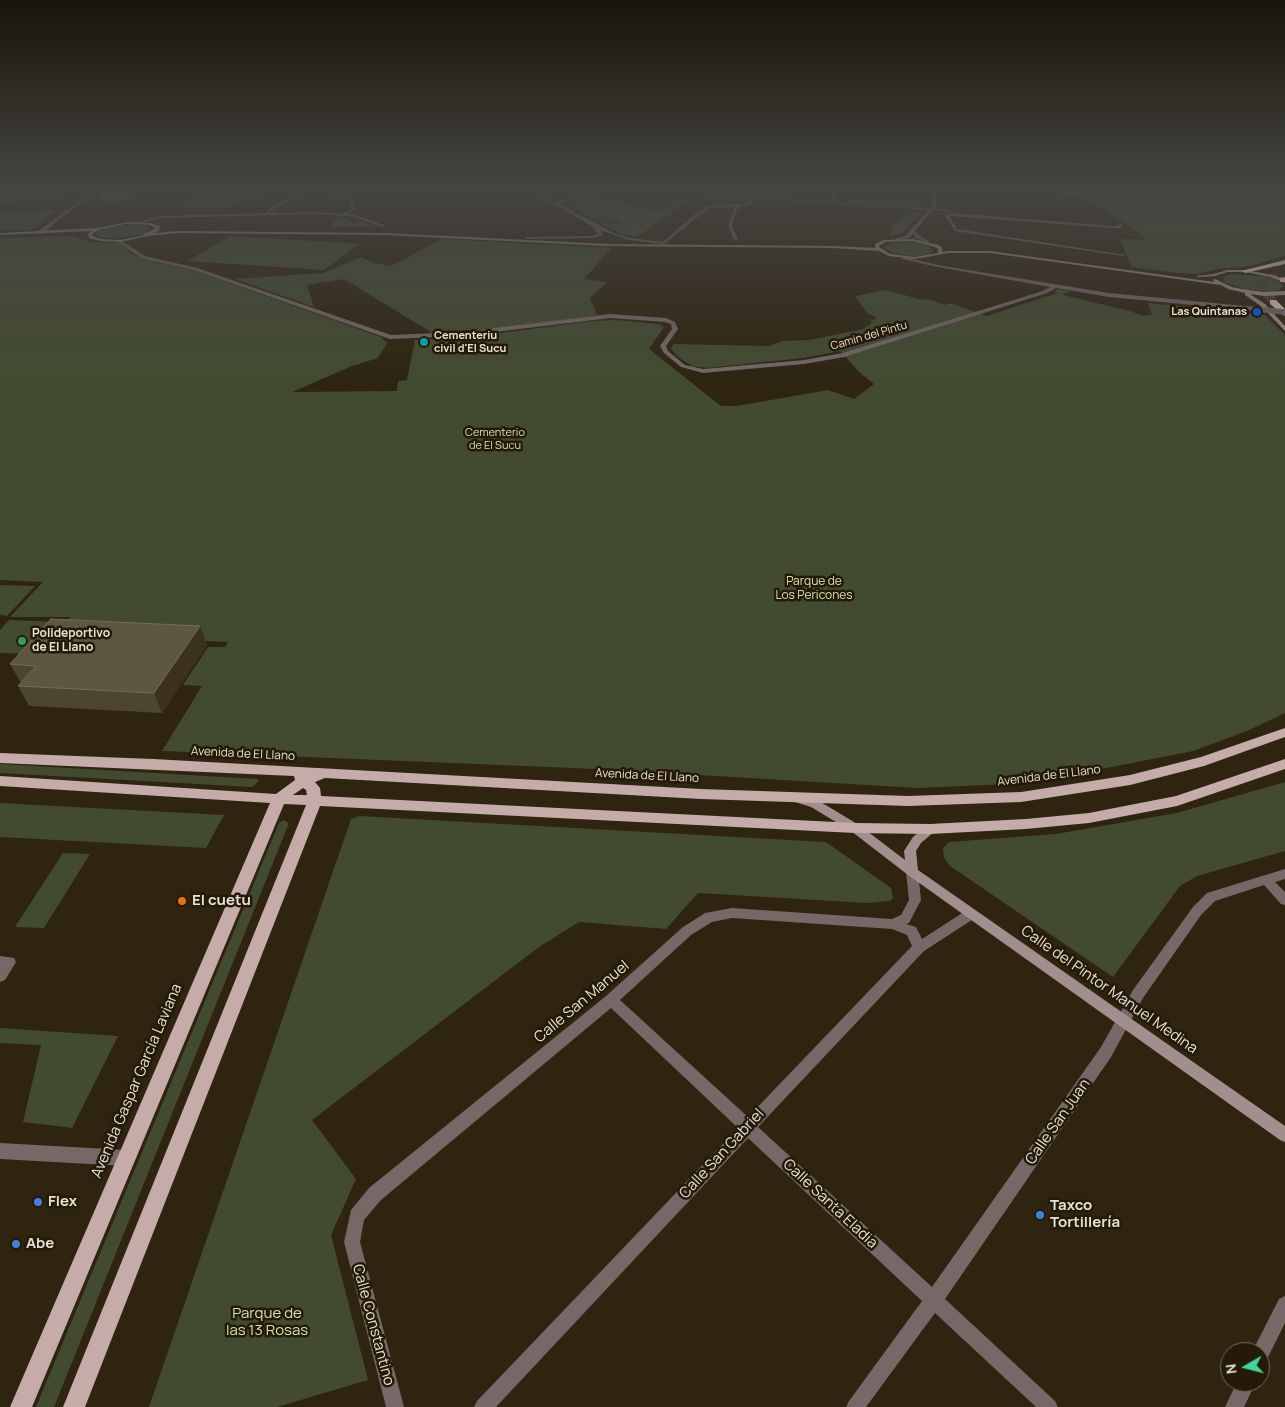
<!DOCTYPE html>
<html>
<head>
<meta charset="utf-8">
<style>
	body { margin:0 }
	#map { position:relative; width:1285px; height:1407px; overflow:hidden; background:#2e2410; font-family:Manrope,sans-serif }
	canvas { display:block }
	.north { position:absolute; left:1220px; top:1342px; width:50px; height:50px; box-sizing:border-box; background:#241a07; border:1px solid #726a59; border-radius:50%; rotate:262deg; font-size:14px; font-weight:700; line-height:20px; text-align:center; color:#e7e1d5 }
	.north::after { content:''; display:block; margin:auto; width:18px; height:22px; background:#42d4a0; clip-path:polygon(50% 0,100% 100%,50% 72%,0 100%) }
</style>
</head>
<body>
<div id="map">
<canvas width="1285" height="1407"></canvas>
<div class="north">N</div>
</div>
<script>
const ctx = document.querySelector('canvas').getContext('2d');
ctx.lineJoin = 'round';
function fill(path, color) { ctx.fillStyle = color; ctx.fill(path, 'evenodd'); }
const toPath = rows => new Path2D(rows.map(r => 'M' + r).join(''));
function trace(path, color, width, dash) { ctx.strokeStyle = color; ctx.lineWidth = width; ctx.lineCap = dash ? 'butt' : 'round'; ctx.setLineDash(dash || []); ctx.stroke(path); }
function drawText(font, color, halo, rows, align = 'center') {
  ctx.font = font + ' Manrope,sans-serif'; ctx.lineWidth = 5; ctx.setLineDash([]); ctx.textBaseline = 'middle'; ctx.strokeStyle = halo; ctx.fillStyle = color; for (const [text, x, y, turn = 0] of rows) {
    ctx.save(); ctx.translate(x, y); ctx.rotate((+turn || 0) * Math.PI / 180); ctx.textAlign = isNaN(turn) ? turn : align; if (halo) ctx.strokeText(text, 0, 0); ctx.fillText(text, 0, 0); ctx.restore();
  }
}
fill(toPath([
	[199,186,218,186,247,195,274,191,219,210,221,207,183,207],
	[985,186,1182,186,1285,197,1285,256,1251,266,1216,269,1199,274,1177,273,1131,267,1120,239,1147,240,1124,222,1081,195,999,189],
	[1213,186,1277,186,1285,188,1285,195],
	[71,188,54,200,24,201,4,203,0,206,0,196,24,196,29,192,43,189],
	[594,196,650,210,660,210,680,200,688,201,637,237,619,233,596,220,625,226,620,222,593,218,567,203],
	[846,199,921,199,927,201,926,206,921,207,847,202],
	[59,209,31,230,0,230,0,213],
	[904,210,922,213,908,225,904,233,889,237,892,225,906,214],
	[336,217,350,219,350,222,362,222,378,227,329,227],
	[133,224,146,226,150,229,144,234,121,238,102,238,96,235,99,231,108,227],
	[72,236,91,242,120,243,132,254,141,258,193,270,381,337,387,343,378,358,352,366,292,392,397,391,398,381,407,380,415,340,471,337,590,321,616,320,659,324,664,327,649,349,721,406,737,406,828,390,854,399,874,384,859,372,840,351,804,358,707,368,692,366,678,357,671,349,673,344,769,346,783,341,810,340,863,329,872,323,870,319,874,320,877,317,868,314,855,296,885,290,923,300,927,299,946,305,950,303,987,316,1058,293,1055,292,1057,289,1070,291,1063,295,1130,311,1143,316,1152,315,1148,303,1265,315,1285,335,1285,713,1247,731,1193,751,1066,776,1007,784,918,788,597,769,162,751,202,686,183,685,208,647,225,647,228,642,58,634,70,617,10,617,43,582,0,580,0,238],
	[231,236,360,244,324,270,187,261],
	[442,239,611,248,584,279,607,282,590,298,597,315,507,328,431,332,344,279,307,285,314,307,235,279,323,273,361,257,372,262,391,266],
	[913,242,926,245,934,251,926,255,910,256,894,253,885,249,885,246,892,243],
	[1231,274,1262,276,1276,280,1284,286,1279,290,1273,292,1244,289,1224,282,1223,277],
	[0,585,35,586,7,616,0,615],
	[9,620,60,622,32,654,0,653,0,630],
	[0,764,257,779,259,781,252,787,0,773],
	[1285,782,1285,851,1197,876,1180,886,1113,977,950,866,944,858,943,848,949,842,1056,834,1177,813],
	[0,803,224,815,206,848,0,837],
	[359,816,826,842,891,888,893,898,890,901,867,903,698,893,666,929,579,922,539,947,312,1120,356,1179,331,1235,368,1380,277,1407,149,1407,351,819],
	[283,820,289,823,54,1407,36,1407,279,823],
	[63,853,90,854,44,928,15,927],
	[0,1028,118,1036,72,1128,23,1122,41,1045,0,1043]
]), '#424b30');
trace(toPath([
	[985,186,999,189,1132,199,1222,203,1285,211]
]), '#2d495a', 2.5);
fill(toPath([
	[1159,186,1195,186,1285,197,1285,205,1166,190,1159,186]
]), '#2d495a');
trace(toPath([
	[1262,283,1280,273]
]), '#4a402e', 7, [7, 3]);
trace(toPath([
	[1263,282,1261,285,1273,302]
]), '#4a402e', 9, [9, 4.5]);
fill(toPath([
	[40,186,44,186,37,191,0,192,0,190,36,189,40,186],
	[99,186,103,186,41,234,37,234,37,232,99,186],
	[300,186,306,186,351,196,356,209,348,214,355,215,387,226,383,227,354,217,318,214,161,218,137,224,135,223,161,216,266,213,273,206,303,193,304,195,275,208,270,213,318,212,342,214,352,209,348,198,300,186],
	[509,186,528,186,555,202,622,186,558,203,614,233,629,238,663,242,695,214,707,206,743,204,749,202,753,196,756,197,752,204,740,206,737,210,732,225,738,240,736,241,734,240,728,225,735,207,709,208,664,244,629,240,600,230,603,235,593,238,527,239,525,237,592,236,598,234,592,226,524,187,509,186],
	[736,186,740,186,731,195,729,195,736,186],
	[827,186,831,186,837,203,834,202,827,186],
	[927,186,931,186,937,196,935,208,955,211,953,212,933,210,915,231,920,236,929,241,929,243,916,238,913,234,909,238,896,240,896,238,905,236,932,206,933,196,927,186],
	[953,213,1112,226,1117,226,1121,223,1123,224,1120,228,1112,228,949,216,957,229,1125,255,1123,256,955,231,944,215,953,213],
	[120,240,145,256,197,268,391,335,462,332,610,314,666,318,675,322,678,329,666,346,668,351,685,365,703,369,804,360,843,353,1043,291,1050,287,938,267,902,259,904,257,938,265,1109,293,1256,307,1259,309,1256,311,1109,297,1056,288,1047,293,844,357,804,364,703,373,681,367,664,353,660,346,672,329,671,324,665,322,610,318,462,336,390,339,194,270,141,258,118,242,120,240],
	[912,867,916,869,918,872,921,900,909,923,906,924,916,927,922,939,967,910,971,909,975,910,977,914,975,918,924,951,758,1127,932,1287,1101,1047,1133,990,1193,907,1207,893,1285,869,1285,879,1275,882,1285,892,1285,905,1281,904,1264,885,1215,901,1201,915,1143,998,1111,1057,945,1299,1055,1401,1058,1407,1036,1407,935,1313,866,1407,846,1407,849,1401,922,1301,748,1138,496,1407,474,1407,477,1401,738,1128,611,1008,381,1200,364,1220,360,1242,404,1407,386,1407,344,1242,351,1210,369,1188,606,996,683,927,705,913,732,908,892,919,901,915,909,900,906,872,908,869,912,867],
	[732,918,892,929,907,935,912,946,748,1117,620,1000,691,935,712,922,732,918],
	[0,956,14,958,16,962,5,980,0,982,0,956],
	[0,1143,126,1150,131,1153,134,1158,131,1163,126,1166,0,1159,0,1143],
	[1285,1296,1285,1323,1266,1361,1260,1364,1260,1352,1252,1352,1279,1299,1285,1296],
	[1237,1382,1256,1382,1244,1407,1225,1407,1237,1382]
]), '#756867');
fill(toPath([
	[648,186,707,193,934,209,932,210,707,195,648,186]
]), '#756867');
fill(toPath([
	[127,222,150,223,160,226,159,231,153,233,178,231,385,233,607,244,833,246,875,248,875,244,883,240,913,239,939,245,942,248,942,252,948,251,990,251,1214,282,1213,280,1215,279,1232,287,1242,289,1264,292,1285,291,1285,295,1264,296,1250,294,1265,304,1285,326,1285,331,1261,306,1245,295,1245,293,1228,289,1221,285,990,253,948,253,915,259,889,256,879,251,833,248,607,246,385,235,178,233,147,236,120,242,101,241,89,238,88,234,91,231,0,235,0,233,97,228,127,222],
	[127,224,149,225,156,228,140,236,120,240,101,239,93,236,92,234,101,229,127,224],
	[913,241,935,247,938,249,938,253,915,257,890,254,879,247,879,246,886,242,913,241],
	[1227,270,1245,270,1272,275,1285,279,1285,283,1271,277,1245,272,1227,272,1215,276,1198,277,1196,276,1214,274,1227,270],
	[799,795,819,801,859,825,905,860,904,851,913,837,926,826,930,825,934,826,936,829,934,832,921,843,916,851,918,870,1285,1126,1285,1142,1280,1140,908,875,851,831,811,807,795,802,793,799,795,796,799,795]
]), '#a28e8c');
fill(toPath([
	[1285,728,1285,737,1204,766,1130,785,1021,802,908,806,701,799,325,778,315,782,320,788,321,796,855,823,930,824,1026,819,1089,813,1176,796,1285,759,1285,769,1177,806,1089,823,1026,829,930,834,855,833,320,806,85,1407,63,1407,306,805,284,804,32,1407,10,1407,270,803,0,786,0,776,276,794,295,780,294,776,0,763,0,753,153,759,701,789,908,796,1021,792,1130,775,1201,757,1285,728],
	[303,788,306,790,307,795,293,795,303,788]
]), '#c5aca9');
fill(toPath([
	[1281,186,1285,186,1285,188,1282,187,1281,186],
	[1285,260,1285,264,1245,273,1241,271,1285,260],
	[1285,277,1285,282,1280,282,1280,278,1285,277],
	[1270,300,1276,300,1285,309,1285,316,1270,304,1270,300]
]), '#e5c6c3');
trace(toPath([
	[1256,309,1285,312]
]), '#756867', 5.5);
fill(toPath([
	[148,186,133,201,102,202,100,194],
	[200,626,207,645,162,713,29,706,18,686,21,683,10,664]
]), '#4e4530');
fill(toPath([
	[137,186,148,186,133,201,130,193],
	[200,626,207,645,162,713,154,693]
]), '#3b311c');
const building = toPath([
	[108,186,137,186,130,193,100,194,108,186],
	[51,619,200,626,154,693,18,686,36,666,10,664,51,619]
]);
fill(building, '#5f5642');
trace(building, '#746b59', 1);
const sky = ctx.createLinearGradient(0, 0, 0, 383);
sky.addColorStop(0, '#191409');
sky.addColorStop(0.49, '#464542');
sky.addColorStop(1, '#46454200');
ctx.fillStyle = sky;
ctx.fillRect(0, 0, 1285, 383);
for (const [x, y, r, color] of [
	[1257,312,5,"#1a4fb4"],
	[424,342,5,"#0f9aa8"],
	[22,641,5,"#2e9e5b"],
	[182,901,5,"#e8710a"],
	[38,1202,5,"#3f7fe0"],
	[1040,1215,5,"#3f7fe0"],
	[16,1244,5,"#3f7fe0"]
]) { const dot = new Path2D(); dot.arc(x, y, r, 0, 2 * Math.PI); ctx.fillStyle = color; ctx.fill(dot); trace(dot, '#241a07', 2); }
drawText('bold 11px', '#e7e1d5', '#241a07', [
	["Las Quintanas",1247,312],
	["Cementeriu",434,336,"left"],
	["civil d'El Sucu",434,349,"left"]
], 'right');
drawText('11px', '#e7e1d5', '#241a07', [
	["Camin del Pintu",869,336,-16]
]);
drawText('11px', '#d1e3ac', '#241a07', [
	["Cementerio",495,433],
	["de El Sucu",495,446]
]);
drawText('12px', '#d1e3ac', '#241a07', [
	["Parque de",814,582],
	["Los Pericones",814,596]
]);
drawText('bold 12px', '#e7e1d5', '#241a07', [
	["Polideportivo",32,634],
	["de El Llano",32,648]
], 'left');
drawText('12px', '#e7e1d5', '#241a07', [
	["Avenida de El Llano",243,754,3],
	["Avenida de El Llano",647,776,3],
	["Avenida de El Llano",1049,776,-7]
]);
drawText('bold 15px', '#e7e1d5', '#241a07', [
	["El cuetu",192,901],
	["Flex",48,1202],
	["Taxco",1050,1206],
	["Tortillería",1050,1223],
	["Abe",26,1244]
], 'left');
drawText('15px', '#e7e1d5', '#241a07', [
	["Calle del Pintor Manuel Medina",1109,990,35],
	["Calle San Manuel",582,1002,-40],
	["Avenida Gaspar García Laviana",137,1081,-67],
	["Calle San Juan",1058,1122,-55],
	["Calle San Gabriel",722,1154,-47],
	["Calle Santa Eladia",830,1204,43],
	["Calle Constantino",373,1325,75]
]);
drawText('15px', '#d1e3ac', '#241a07', [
	["Parque de",267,1314],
	["las 13 Rosas",267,1331]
]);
</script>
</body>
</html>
